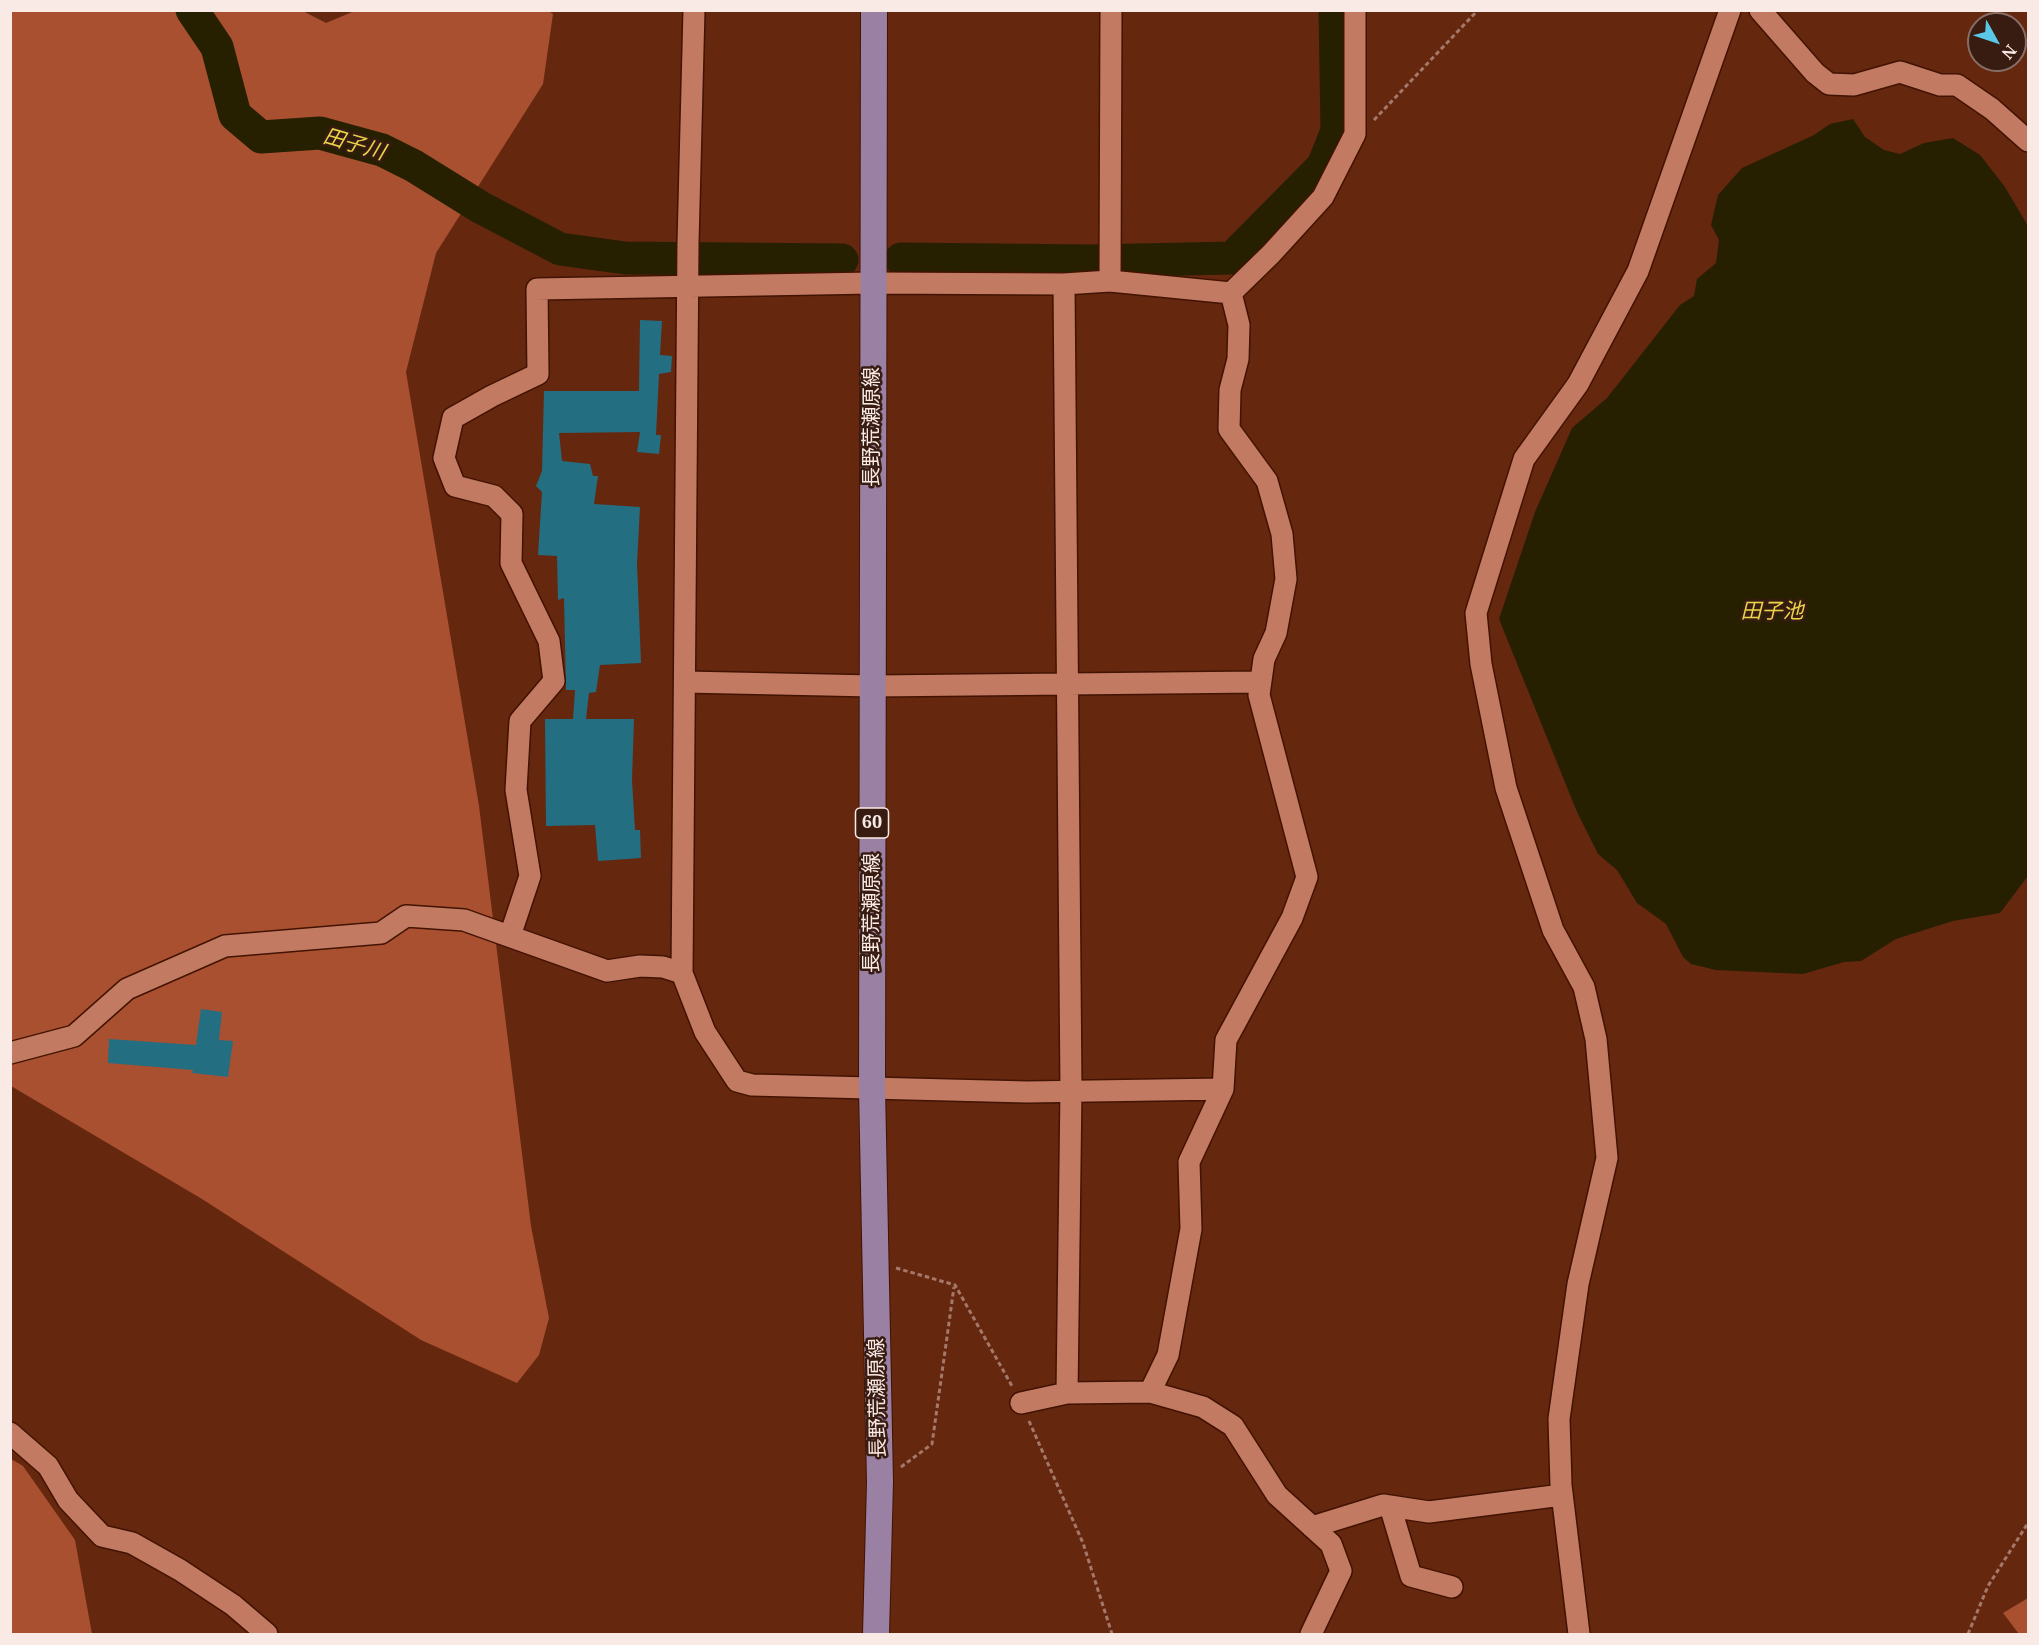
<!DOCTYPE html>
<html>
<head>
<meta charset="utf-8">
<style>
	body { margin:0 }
	#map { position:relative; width:2039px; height:1645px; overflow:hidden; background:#66270f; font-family:"Noto Serif",serif }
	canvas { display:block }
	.frame { position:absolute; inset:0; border:12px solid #faeae5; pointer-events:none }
	.north { position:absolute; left:1967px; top:12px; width:60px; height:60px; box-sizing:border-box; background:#381c12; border:2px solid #866e66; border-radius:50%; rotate:130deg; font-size:16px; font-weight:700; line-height:24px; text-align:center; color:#faeae5 }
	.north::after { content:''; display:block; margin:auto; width:21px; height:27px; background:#5bc7e7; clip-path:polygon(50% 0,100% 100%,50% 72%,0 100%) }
</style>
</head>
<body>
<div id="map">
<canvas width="2039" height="1645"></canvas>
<div class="frame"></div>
<div class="north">N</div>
</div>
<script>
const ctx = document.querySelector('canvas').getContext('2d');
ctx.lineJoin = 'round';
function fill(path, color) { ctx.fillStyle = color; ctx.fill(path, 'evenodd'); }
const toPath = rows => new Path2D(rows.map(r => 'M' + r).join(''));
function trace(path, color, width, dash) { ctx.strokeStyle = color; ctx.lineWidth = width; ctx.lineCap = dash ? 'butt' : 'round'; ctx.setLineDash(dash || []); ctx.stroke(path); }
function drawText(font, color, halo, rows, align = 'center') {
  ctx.font = font + ' "Noto Serif","Noto Sans JP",serif'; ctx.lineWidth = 5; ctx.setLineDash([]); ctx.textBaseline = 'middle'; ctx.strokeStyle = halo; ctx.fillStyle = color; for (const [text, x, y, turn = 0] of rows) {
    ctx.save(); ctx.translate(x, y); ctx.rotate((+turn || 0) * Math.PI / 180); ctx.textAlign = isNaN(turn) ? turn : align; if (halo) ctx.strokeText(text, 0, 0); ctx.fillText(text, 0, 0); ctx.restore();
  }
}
fill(toPath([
	[301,10,326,23,357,10,547,10,553,14,543,84,436,253,406,372,479,806,531,1226,549,1318,539,1355,517,1383,421,1340,202,1199,11,1086,10,11],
	[11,1459,23,1466,75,1540,92,1634,11,1634],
	[2028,1598,2028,1634,2019,1634,2003,1613]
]), '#a95030');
fill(toPath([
	[1853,119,1865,137,1884,150,1900,154,1924,143,1953,138,1980,155,2005,187,2028,226,2028,876,2000,913,1953,921,1896,939,1861,961,1844,962,1803,974,1716,970,1691,964,1683,957,1666,924,1637,903,1617,870,1598,854,1577,812,1499,619,1535,512,1572,428,1607,398,1680,305,1694,296,1697,279,1716,263,1719,240,1711,225,1718,195,1742,168,1814,135,1830,124]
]), '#262000');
trace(toPath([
	[192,10,217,47,235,115,261,137,320,133,382,150,414,166,480,207,560,249,625,258,842,260],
	[901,259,1092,261,1232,258,1323,166,1337,131,1335,10]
]), '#262000', 33);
fill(toPath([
	[640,320,662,321,660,355,672,356,671,372,659,374,656,435,661,435,659,454,637,452,640,432,559,433,562,461,590,464,593,476,598,476,594,504,640,507,637,564,641,663,600,665,596,692,589,693,586,719,634,719,632,780,635,830,640,830,641,858,598,861,595,825,546,826,545,719,573,719,575,690,566,690,564,598,558,600,557,556,538,555,542,492,536,486,542,471,544,391,639,391],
	[201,1009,222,1012,219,1040,233,1041,228,1077,192,1073,193,1070,108,1063,109,1039,196,1045]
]), '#246e82');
const minor = toPath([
	[1760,10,1815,73,1829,84,1854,85,1900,72,1940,85,1957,85,1992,109,2028,141],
	[1110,281,1111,10],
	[1064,284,1071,1089,1067,1393,1150,1392,1203,1407,1233,1426,1277,1495,1331,1544,1341,1571,1311,1634],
	[685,682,873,686,1260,682],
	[510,936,530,876,516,790,520,721,554,681,549,641,511,563,512,514,494,496,455,486,444,458,453,418,492,396,538,374,537,289,872,283,1064,284,1110,281,1231,293,1271,254,1323,197,1355,134,1355,10],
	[682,973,688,243,694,10],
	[10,1053,74,1036,127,989,225,946,381,933,406,916,464,920,607,971,640,966,663,967,682,973,705,1032,737,1081,752,1085,1027,1092,1223,1089],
	[1150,1392,1168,1355,1191,1229,1189,1162,1223,1089,1226,1040,1292,918,1307,877,1259,695,1264,659,1276,633,1286,579,1282,534,1267,481,1229,429,1230,390,1238,359,1239,325,1231,293],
	[1021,1403,1067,1393],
	[10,1433,48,1466,68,1500,102,1536,132,1543,180,1570,233,1605,267,1634],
	[1390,1506,1411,1576,1452,1587],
	[1312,1527,1383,1505,1429,1512,1562,1495],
	[1579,1634,1561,1485,1559,1419,1578,1284,1607,1158,1596,1039,1584,987,1553,930,1506,788,1481,664,1476,613,1524,459,1578,384,1638,271,1730,10]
]);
const major = toPath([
	[874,10,872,1088,880,1482,876,1634]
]);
trace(minor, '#421302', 24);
trace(major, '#421302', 28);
trace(toPath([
	[1374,120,1478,10],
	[896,1268,955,1285,1012,1386],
	[1029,1421,1083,1543,1112,1634],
	[901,1467,932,1444,954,1287],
	[1968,1634,1988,1586,2028,1523]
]), '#a47969', 3, [4.5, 3]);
trace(minor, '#c27b62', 21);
trace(major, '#9a80a3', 26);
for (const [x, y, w] of [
	[872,823,33]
]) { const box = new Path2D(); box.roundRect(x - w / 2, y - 15, w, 30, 4.5); ctx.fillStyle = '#381c12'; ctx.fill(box); trace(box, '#faeae5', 1.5); }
drawText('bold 18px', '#faeae5', null, [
	["60",872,823]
]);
drawText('20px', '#faeae5', '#381c12', [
	["長野荒瀬原線",872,427,-90],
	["長野荒瀬原線",872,913,-90],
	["長野荒瀬原線",878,1398,-91]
]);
drawText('italic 21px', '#ead448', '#381c12', [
	["田子川",354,145,16],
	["田子池",1772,612]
]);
</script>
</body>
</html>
